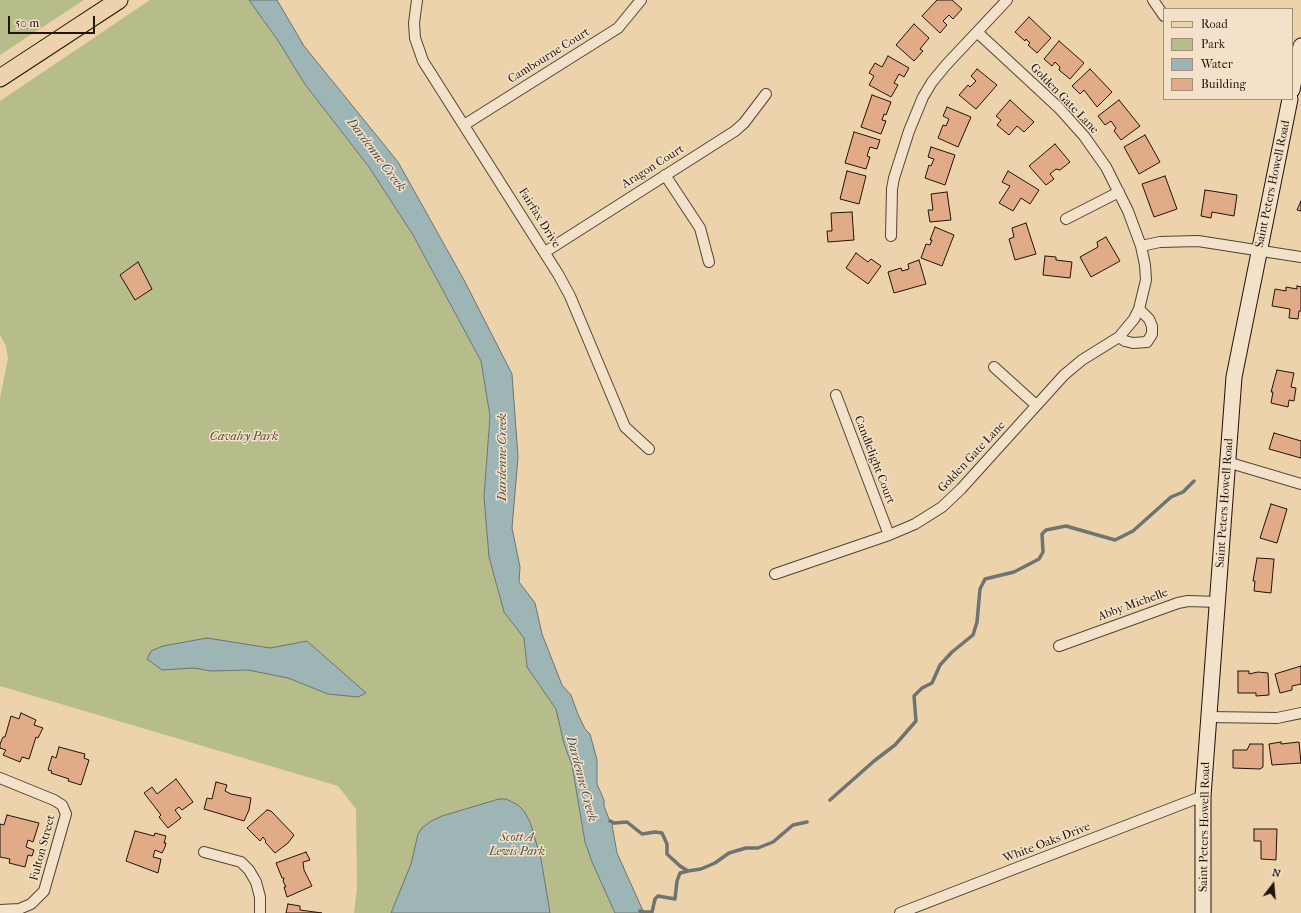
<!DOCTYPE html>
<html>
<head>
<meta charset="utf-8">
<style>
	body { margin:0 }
	#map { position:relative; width:1301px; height:913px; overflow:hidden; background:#ecd3ac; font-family:"IM FELL French Canon",serif }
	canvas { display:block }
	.legend { position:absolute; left:1163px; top:8px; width:130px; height:92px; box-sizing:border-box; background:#f3e2c9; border:1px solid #a08f7d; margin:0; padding:5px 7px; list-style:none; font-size:12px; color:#23130b }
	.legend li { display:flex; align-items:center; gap:8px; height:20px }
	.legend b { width:20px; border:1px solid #a08f7d }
	.north { position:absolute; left:1253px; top:865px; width:40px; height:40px; -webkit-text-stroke:3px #f3e2c9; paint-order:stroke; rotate:16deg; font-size:11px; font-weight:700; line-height:16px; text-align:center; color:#23130b }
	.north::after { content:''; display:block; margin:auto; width:14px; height:18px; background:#23130b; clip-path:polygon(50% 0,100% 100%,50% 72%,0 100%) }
	.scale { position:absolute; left:8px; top:16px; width:87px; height:18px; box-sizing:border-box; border:2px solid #23130b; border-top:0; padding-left:5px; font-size:12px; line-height:14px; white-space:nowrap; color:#23130b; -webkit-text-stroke:3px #f3e2c9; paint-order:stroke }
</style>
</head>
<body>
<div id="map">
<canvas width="1301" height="913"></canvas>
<ul class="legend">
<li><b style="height:5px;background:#ecd3ac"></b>Road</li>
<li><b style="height:11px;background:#b6bd8b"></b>Park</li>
<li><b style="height:11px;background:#9eb5b5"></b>Water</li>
<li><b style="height:11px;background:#e0ab86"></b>Building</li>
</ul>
<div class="north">N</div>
<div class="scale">50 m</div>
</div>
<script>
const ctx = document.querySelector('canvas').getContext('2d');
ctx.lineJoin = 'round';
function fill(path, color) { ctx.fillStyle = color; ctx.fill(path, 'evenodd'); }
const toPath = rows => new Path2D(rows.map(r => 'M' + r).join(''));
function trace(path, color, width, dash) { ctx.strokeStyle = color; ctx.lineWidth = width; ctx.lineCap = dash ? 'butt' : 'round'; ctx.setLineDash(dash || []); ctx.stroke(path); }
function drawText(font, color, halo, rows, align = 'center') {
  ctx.font = font + ' "IM FELL French Canon",serif'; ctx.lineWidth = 3; ctx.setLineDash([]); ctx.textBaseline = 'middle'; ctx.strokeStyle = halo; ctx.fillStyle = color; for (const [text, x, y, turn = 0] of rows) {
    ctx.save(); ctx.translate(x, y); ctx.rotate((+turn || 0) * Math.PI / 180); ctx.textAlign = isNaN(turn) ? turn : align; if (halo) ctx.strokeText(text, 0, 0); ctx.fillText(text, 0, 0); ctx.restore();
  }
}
fill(toPath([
	[0,0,84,0,0,55],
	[150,0,249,0,279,42,304,83,369,167,413,235,481,361,490,416,484,497,489,557,504,612,524,638,527,667,556,709,564,744,572,765,585,842,592,862,615,913,354,913,357,888,356,809,338,786,0,686,0,398,8,358,6,346,0,335,0,101]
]), '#b6bd8b');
const water = toPath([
	[249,0,277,0,304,46,398,162,464,280,512,374,518,457,512,528,520,567,519,582,535,603,542,634,562,685,571,695,577,712,585,729,590,734,597,760,597,784,604,800,604,806,609,819,614,823,612,825,617,853,644,913,615,913,592,862,585,842,572,765,564,744,556,709,527,667,524,638,504,612,489,557,484,497,490,416,481,361,413,235,369,167,304,83,279,42,249,0],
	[207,638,270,648,307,641,366,693,358,697,328,694,288,678,248,670,211,671,194,668,162,670,147,659,151,651,163,646,207,638],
	[499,799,506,799,518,805,524,811,530,822,541,859,550,913,391,913,411,864,418,834,422,828,431,821,442,816,499,799]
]);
fill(water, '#9eb5b5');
trace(water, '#6d7471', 1);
trace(toPath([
	[830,800,874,761,895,745,916,721,914,696,922,688,932,683,940,665,952,652,973,635,977,622,980,589,985,579,1014,572,1039,559,1043,552,1042,534,1046,530,1066,526,1115,540,1133,531,1171,497,1183,492,1194,481],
	[610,821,614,823,627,822,642,834,655,832,662,833,667,844,667,854,680,866,688,871,701,869,715,863,729,853,746,848,758,848,773,842,793,825,807,822],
	[640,911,644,912,652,912,655,899,658,896,675,899,677,881,680,873,688,871]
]), '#6d7471', 3.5);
const building = toPath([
	[937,0,952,0,962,9,953,19,949,15,943,21,947,25,940,33,922,16,937,0],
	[1029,17,1051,38,1037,53,1028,45,1030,43,1026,39,1025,41,1015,32,1029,17],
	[914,24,929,38,920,49,923,51,914,61,896,45,914,24],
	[1059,41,1084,63,1070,79,1059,70,1060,67,1055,62,1052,66,1044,59,1059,41],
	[888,56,909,68,904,77,899,74,894,83,898,85,891,97,869,85,874,76,869,73,875,63,882,67,888,56],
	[977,69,997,85,976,109,959,95,968,85,970,87,976,81,971,76,977,69],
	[1090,69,1112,92,1097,107,1084,90,1080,94,1072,86,1090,69],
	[872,95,891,102,886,115,884,114,882,120,886,121,881,134,861,127,872,95],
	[1010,100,1034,122,1024,132,1017,126,1009,135,997,125,1001,120,996,116,1010,100],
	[1119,100,1140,126,1121,140,1114,131,1116,128,1111,121,1105,125,1098,116,1119,100],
	[947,107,971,117,958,147,938,138,943,125,946,126,949,119,943,116,947,107],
	[854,132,880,140,877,149,870,147,867,156,870,157,866,169,845,163,854,132],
	[1145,135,1160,162,1139,174,1124,147,1145,135],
	[1055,144,1070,162,1060,170,1056,169,1050,174,1054,179,1046,185,1029,166,1055,144],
	[931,147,955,155,945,185,925,178,929,165,931,166,934,159,928,157,931,147],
	[847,171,866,176,859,204,840,199,847,171],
	[1008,171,1039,190,1030,204,1021,198,1013,211,999,203,1010,186,1002,182,1008,171],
	[1165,176,1177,209,1154,217,1142,184,1165,176],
	[1205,190,1237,195,1234,216,1212,212,1211,218,1201,216,1205,190],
	[947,192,951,220,930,222,928,210,933,210,931,194,947,192],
	[1301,201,1301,211,1297,210,1301,201],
	[852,212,854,240,828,242,827,231,832,231,831,213,852,212],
	[1026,223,1036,254,1015,260,1009,239,1014,237,1012,228,1026,223],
	[935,227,954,235,942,266,921,258,926,244,930,245,932,240,930,240,935,227],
	[1106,237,1120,261,1091,277,1080,257,1098,247,1097,242,1106,237],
	[856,253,868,262,871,259,881,266,868,284,846,268,856,253],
	[1045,256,1056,257,1056,260,1072,262,1070,278,1043,275,1045,256],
	[919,260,926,284,894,293,888,272,901,268,902,271,909,269,908,264,919,260],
	[138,262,152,289,135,300,120,275,138,262],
	[1297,286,1301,287,1301,311,1299,311,1298,319,1289,318,1290,309,1272,306,1275,289,1286,291,1286,287,1297,289,1297,286],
	[1277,370,1294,373,1291,387,1296,388,1294,401,1289,400,1288,407,1271,403,1273,392,1271,392,1277,370],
	[1274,433,1301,441,1301,458,1269,449,1274,433],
	[1271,504,1287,509,1277,543,1260,538,1271,504],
	[1257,558,1274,559,1271,593,1254,591,1255,581,1253,581,1257,558],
	[1301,666,1301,684,1292,686,1292,690,1280,693,1275,674,1301,666],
	[1238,671,1249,671,1249,674,1258,672,1268,673,1269,695,1256,696,1256,693,1238,693,1238,671],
	[21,713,36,720,34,725,43,728,38,738,36,737,29,759,22,757,20,762,3,755,6,750,0,748,0,744,3,737,5,737,11,716,19,719,21,713],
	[1281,742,1281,744,1299,742,1301,763,1272,765,1269,744,1281,742],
	[1250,744,1263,744,1263,767,1260,769,1233,768,1233,750,1247,750,1250,744],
	[59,747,85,754,84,758,89,760,81,785,68,781,69,779,51,773,52,771,48,770,52,756,56,758,59,747],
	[176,779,193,802,182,810,179,807,175,810,181,818,168,828,159,817,161,815,144,793,152,787,157,794,176,779],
	[216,782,227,785,225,791,231,794,251,798,249,810,244,821,204,809,207,798,212,799,216,782],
	[267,810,271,811,294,835,288,843,275,853,265,842,266,841,263,837,260,841,247,828,267,810],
	[7,815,39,823,33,842,28,840,26,847,34,850,32,856,28,855,25,867,9,863,10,859,0,857,0,824,4,825,7,815],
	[1254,829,1277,829,1276,860,1261,859,1261,841,1254,841,1254,829],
	[135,831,154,836,155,833,166,836,164,843,166,843,165,847,162,853,155,850,153,857,161,859,158,873,126,861,135,831],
	[306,852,310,860,303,862,304,870,312,886,287,897,284,887,286,887,283,881,284,878,282,878,276,863,306,852],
	[288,904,300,906,300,910,322,913,286,913,288,904]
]);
fill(building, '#e0ab86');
trace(building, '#23130b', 1);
const minor = toPath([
	[417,0,414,23,415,38,423,61,558,274,570,296,625,427,649,449],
	[1153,0,1164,16],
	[464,125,618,28,641,0],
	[665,175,700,228,709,262],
	[1066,219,1119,192],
	[891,236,892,189,894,178,909,131,923,97,932,82,946,65,1007,0],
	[1141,246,1160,242,1198,241,1301,257],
	[545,252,735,131,744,123,766,94],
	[1119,337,1125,341,1133,343,1147,342,1152,334,1152,326,1149,319,1139,309],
	[994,367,1036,405],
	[836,395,889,535],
	[1227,462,1301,484],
	[775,574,889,535,915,524,942,507,961,489,1064,375,1082,360,1119,337,1134,319,1139,309,1146,280,1145,265,1141,246,1128,211,1106,167,1084,136,1059,108,977,32],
	[1059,646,1178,603,1188,601,1218,602],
	[1209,717,1277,718,1301,713],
	[0,778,54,800,62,805,66,814,44,891,31,904,19,909,0,910],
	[204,852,241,862,249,870,256,882,260,897,260,913],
	[900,913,1203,796]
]);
const secondary = toPath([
	[1292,90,1301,46],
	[1203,913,1203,796,1234,377,1290,99]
]);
const primary = toPath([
	[0,78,119,0]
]);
trace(minor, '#554333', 12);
trace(secondary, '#23130b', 17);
trace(primary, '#23130b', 19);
trace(minor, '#f3e2c9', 10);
trace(secondary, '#f3e2c9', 15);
trace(primary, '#ecd3ac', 17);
drawText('12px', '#23130b', '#f3e2c9', [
	["Cambourne Court",549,56,-32],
	["Golden Gate Lane",1064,99,46],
	["Aragon Court",653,167,-32],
	["Saint Peters Howell Road",1273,184,-78],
	["Fairfax Drive",539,218,58],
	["Golden Gate Lane",972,457,-47],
	["Candlelight Court",874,460,69],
	["Saint Peters Howell Road",1225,503,-86],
	["Abby Michelle",1133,605,-20],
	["Saint Peters Howell Road",1205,827,-89],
	["White Oaks Drive",1047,843,-21],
	["Fulton Street",43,848,-75]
]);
drawText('italic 12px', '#564e38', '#f3e2c9', [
	["Cavalry Park",244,437],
	["Scott A",517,838],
	["Lewis Park",517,852]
]);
drawText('italic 13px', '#4e4c46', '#f3e2c9', [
	["Dardenne Creek",376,155,53],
	["Dardenne Creek",503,457,-90],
	["Dardenne Creek",581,779,75]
]);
</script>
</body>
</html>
